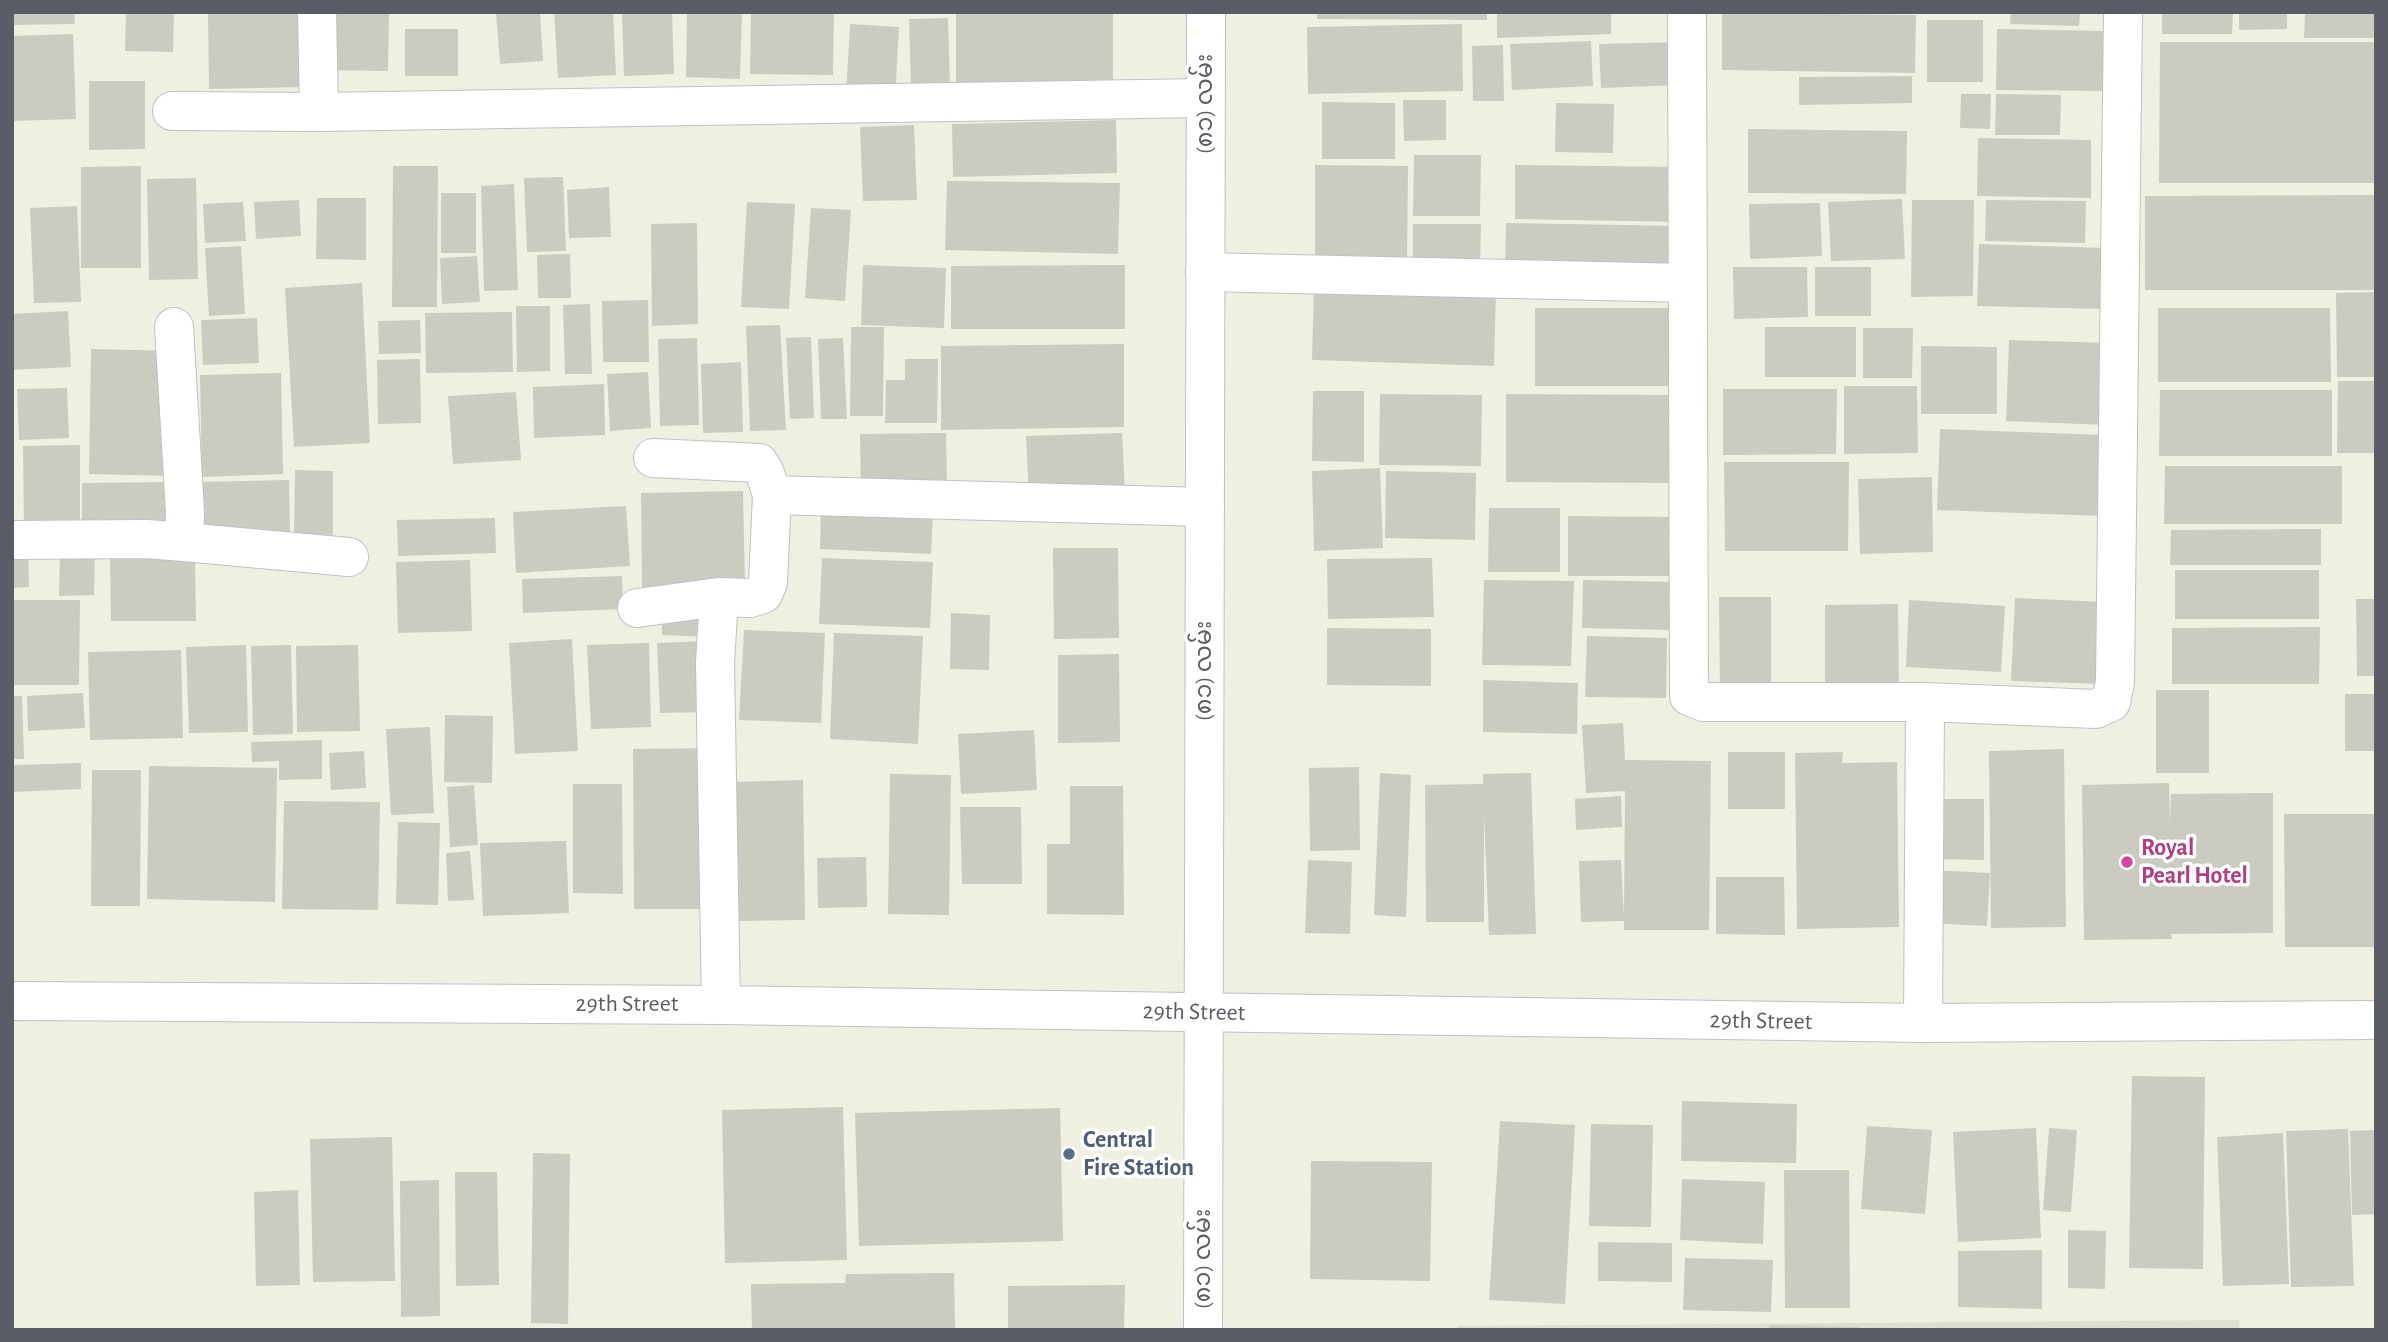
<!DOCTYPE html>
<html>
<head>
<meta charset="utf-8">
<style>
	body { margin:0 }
	#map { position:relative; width:2388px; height:1342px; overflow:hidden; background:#efefe2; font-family:"Alegreya Sans",sans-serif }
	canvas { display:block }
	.frame { position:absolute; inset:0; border:14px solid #5a5d65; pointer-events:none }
</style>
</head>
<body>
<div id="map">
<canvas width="2388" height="1342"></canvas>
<div class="frame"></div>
</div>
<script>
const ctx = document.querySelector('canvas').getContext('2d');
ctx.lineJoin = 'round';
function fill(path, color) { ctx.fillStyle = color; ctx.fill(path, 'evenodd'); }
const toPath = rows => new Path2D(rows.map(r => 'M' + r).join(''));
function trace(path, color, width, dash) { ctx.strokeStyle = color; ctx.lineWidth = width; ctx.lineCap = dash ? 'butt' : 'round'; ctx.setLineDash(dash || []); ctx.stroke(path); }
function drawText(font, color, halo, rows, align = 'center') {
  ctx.font = font + ' "Alegreya Sans","Noto Sans Myanmar",sans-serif'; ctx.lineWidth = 7; ctx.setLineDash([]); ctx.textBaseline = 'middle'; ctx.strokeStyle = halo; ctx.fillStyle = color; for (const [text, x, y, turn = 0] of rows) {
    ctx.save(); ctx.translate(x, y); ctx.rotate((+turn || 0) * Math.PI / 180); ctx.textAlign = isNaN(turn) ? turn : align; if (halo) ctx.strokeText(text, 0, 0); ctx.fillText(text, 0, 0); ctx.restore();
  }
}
fill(toPath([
	[2239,1320,2240,1330,1457,1330,1457,1326]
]), '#dedfd1');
fill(toPath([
	[12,12,74,12,75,24,12,25],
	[126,12,174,12,173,52,125,51],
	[208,12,304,12,306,87,209,89],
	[325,12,389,12,388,71,324,70],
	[496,12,540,12,543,61,500,64],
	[554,12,613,12,616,75,558,78],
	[622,12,672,12,674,74,624,76],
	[687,12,742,12,740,79,686,77],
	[751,12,834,12,833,75,750,74],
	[956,12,1113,12,1113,88,956,89],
	[1317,12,1487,12,1487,20,1317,19],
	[1497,12,1611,12,1611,34,1497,38],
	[2011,12,2080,12,2079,26,2010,24],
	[2162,12,2233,12,2232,34,2162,34],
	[2239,12,2287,12,2287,29,2239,30],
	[2305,12,2376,12,2376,38,2304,38],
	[1722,13,1916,15,1915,73,1722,70],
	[948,18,950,87,911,88,909,19],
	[1927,20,1983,20,1983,82,1927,82],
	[850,24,899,27,895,99,846,96],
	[1462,24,1463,91,1308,94,1307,27],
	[405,29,458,29,458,76,405,76],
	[1997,29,2108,31,2107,91,1996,90],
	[73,34,76,119,12,121,12,36],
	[1591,41,1593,86,1512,90,1510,44],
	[1679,42,1681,85,1601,88,1599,44],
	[2160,42,2376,42,2376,183,2159,183],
	[1503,45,1504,101,1473,101,1472,46],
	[1912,76,1912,103,1799,105,1799,77],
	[89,81,145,81,145,149,89,150],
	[1961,94,1991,94,1990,129,1960,128],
	[1996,94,2061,95,2060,135,1995,135],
	[1403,100,1446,100,1446,140,1404,141],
	[1322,102,1395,103,1395,159,1322,159],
	[1556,103,1614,104,1613,153,1555,152],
	[1116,120,1117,173,953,177,952,124],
	[914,125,917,200,863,201,860,127],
	[1748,129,1907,131,1906,194,1748,193],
	[1978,138,2091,140,2091,198,1977,196],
	[1414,155,1481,155,1480,216,1413,216],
	[1315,165,1408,166,1407,269,1315,268],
	[1515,165,1682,167,1681,222,1515,219],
	[141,166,141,268,81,268,81,167],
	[393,166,438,166,437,307,392,307],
	[563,177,566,251,527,252,524,178],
	[196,178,198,279,149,280,147,179],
	[947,181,1120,183,1118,254,945,250],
	[514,184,518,290,484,291,481,186],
	[609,187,611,237,569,238,567,190],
	[441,193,476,193,476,253,441,253],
	[2376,195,2376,290,2145,290,2145,196],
	[317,198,366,198,366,260,316,259],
	[1902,199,1905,259,1831,261,1828,202],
	[299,200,301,236,256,239,254,202],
	[1912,200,1974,200,1973,296,1911,297],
	[1986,200,2086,201,2085,243,1985,241],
	[243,202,246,241,205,243,203,204],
	[747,202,795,204,789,309,741,307],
	[1820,203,1822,256,1750,259,1749,204],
	[77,206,81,302,34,303,30,208],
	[811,208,851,210,845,301,805,298],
	[697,223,698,324,652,326,651,224],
	[1506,223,1681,226,1680,276,1505,272],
	[1413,224,1481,224,1480,268,1413,267],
	[1979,244,2107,248,2105,309,1977,306],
	[241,246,245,314,209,316,205,248],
	[570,254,571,298,538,298,537,255],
	[477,256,480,302,442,304,440,258],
	[863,265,946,268,944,328,861,325],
	[1125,265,1125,329,951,329,951,266],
	[1733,267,1807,267,1808,317,1734,319],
	[1815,267,1871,267,1871,316,1815,316],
	[362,283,370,443,294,447,285,288],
	[1314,285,1496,291,1494,366,1312,360],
	[2376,292,2376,377,2337,377,2336,293],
	[648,300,649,362,603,362,602,301],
	[590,304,592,374,565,374,563,305],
	[516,306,550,306,550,371,517,372],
	[1535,308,1673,308,1673,386,1535,386],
	[2158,308,2330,308,2331,382,2158,382],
	[68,311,71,367,12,370,12,314],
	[512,312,513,372,426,373,425,313],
	[257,318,259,363,203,365,201,320],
	[420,320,421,353,379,354,378,321],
	[780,325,786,430,750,431,746,326],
	[851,327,884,327,883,416,850,416],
	[1765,327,1856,327,1856,377,1765,377],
	[1863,328,1913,328,1912,378,1863,378],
	[811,337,814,418,790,419,786,338],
	[697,338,699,425,660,426,658,339],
	[843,338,847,419,821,419,818,339],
	[2009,340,2110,343,2106,425,2006,421],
	[1124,344,1124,427,941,430,941,346],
	[1921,346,1997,347,1997,414,1921,414],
	[91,349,175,351,173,476,89,474],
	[420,359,421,423,378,424,377,360],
	[905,359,938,359,937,423,885,423,886,380,905,380],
	[741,362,743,432,703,433,701,364],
	[648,372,651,428,610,431,607,374],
	[281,373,283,474,202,477,200,375],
	[2338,381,2376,381,2376,453,2337,453],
	[604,384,605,435,534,438,533,387],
	[1844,386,1917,386,1918,453,1844,454],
	[67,388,69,438,19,440,17,389],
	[1723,389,1837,389,1836,454,1723,455],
	[2160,390,2332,390,2332,456,2159,456],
	[1313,391,1364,391,1364,462,1312,461],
	[516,392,521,460,453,464,448,396],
	[1380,394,1482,395,1481,466,1379,465],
	[1506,394,1679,395,1679,483,1506,482],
	[1940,429,2105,435,2102,516,1937,510],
	[946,433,947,491,861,492,860,434],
	[1122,433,1125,492,1029,496,1026,436],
	[80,445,80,526,24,526,23,446],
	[1724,462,1849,462,1848,551,1725,551],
	[2165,466,2342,466,2342,524,2164,524],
	[1380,468,1383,548,1314,551,1312,471],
	[295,470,333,471,333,535,294,534],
	[1386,471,1476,473,1475,540,1385,538],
	[1932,477,1933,552,1860,554,1858,479],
	[289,480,290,533,200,535,199,482],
	[166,482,167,531,82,531,82,483],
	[743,491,745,587,642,589,641,493],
	[626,506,630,566,516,573,513,512],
	[821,506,933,511,931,554,820,549],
	[1489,508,1560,508,1560,572,1488,572],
	[1568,516,1674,517,1674,576,1568,576],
	[495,518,496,553,398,556,397,520],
	[2321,529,2321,565,2170,565,2171,530],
	[28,545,29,587,12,588,12,546],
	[1053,548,1118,548,1119,638,1054,639],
	[95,552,94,595,59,596,60,553],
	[110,556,195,556,196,621,111,621],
	[822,558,933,562,930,628,819,624],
	[1432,558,1434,617,1328,619,1327,559],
	[470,560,472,631,398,633,396,562],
	[2175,570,2319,570,2319,619,2175,619],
	[622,576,623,609,523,613,522,579],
	[1484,580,1574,581,1571,666,1482,665],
	[1583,580,1673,582,1672,630,1582,628],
	[1719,597,1771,597,1771,691,1720,691],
	[2015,598,2105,602,2102,684,2011,681],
	[2356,599,2376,599,2376,676,2357,676],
	[12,600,80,600,79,685,12,685],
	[1909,600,2005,606,2001,672,1906,667],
	[1898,604,1899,696,1825,696,1825,605],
	[662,612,711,614,710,637,662,635],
	[951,613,990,615,989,670,950,669],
	[2320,627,2319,684,2172,684,2172,628],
	[1327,628,1431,629,1431,686,1327,685],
	[744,630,825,633,821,723,739,720],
	[834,633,923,636,918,744,830,739],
	[1587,636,1667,638,1666,698,1585,697],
	[572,639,578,751,515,754,509,643],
	[705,641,708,712,660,713,657,643],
	[649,643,651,727,591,729,587,645],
	[246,645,248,732,189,733,186,647],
	[291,645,293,734,253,735,251,646],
	[358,645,360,731,297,732,296,646],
	[181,650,183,738,90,740,88,652],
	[1119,654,1120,742,1058,743,1058,655],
	[1483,680,1578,683,1577,734,1483,732],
	[2156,690,2209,690,2209,773,2156,773],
	[83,693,85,728,28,731,27,696],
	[2345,694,2376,694,2376,751,2345,751],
	[12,696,22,696,24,759,12,759],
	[445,715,493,716,492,783,444,782],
	[1623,723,1625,760,1711,761,1709,930,1624,930,1624,921,1581,922,1579,861,1621,860,1624,917,1625,791,1586,793,1582,725],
	[430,727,434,813,391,815,386,729],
	[1034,730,1037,790,961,794,958,734],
	[322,740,322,779,279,780,279,761,252,762,251,742],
	[712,748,712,909,634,909,633,749],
	[2064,749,2066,927,1991,928,1989,751],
	[364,751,366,788,331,790,329,753],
	[1728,752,1785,752,1785,809,1728,809],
	[1843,752,1842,763,1897,762,1899,927,1797,929,1795,753],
	[81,763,81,789,12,792,12,765],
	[149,766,277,768,275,902,147,899],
	[1359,767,1360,850,1310,851,1309,768],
	[92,770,141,770,140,906,91,906],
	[1380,773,1411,775,1406,917,1374,915],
	[1531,773,1536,934,1489,935,1484,813,1484,922,1426,922,1425,785,1483,784,1483,774],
	[890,774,951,775,949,915,888,914],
	[803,780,805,920,736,921,734,782],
	[2169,783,2170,823,2171,794,2273,793,2273,933,2171,934,2172,939,2084,940,2082,785],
	[573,784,622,784,623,894,573,893],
	[474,785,478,845,450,847,447,787],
	[1070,786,1123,786,1124,915,1047,914,1047,844,1070,844],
	[1621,796,1622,827,1576,830,1575,799],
	[1934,799,1984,799,1984,860,1933,859],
	[284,801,380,802,378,910,282,909],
	[960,807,1021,807,1022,884,962,884],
	[2284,814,2376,814,2376,947,2285,947],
	[398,822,440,823,438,905,396,904],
	[566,841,569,913,483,916,480,843],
	[470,851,474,900,448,901,446,853],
	[866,857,867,907,818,908,817,858],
	[1308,860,1352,862,1350,934,1305,933],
	[1931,870,1990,873,1987,926,1928,923],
	[1716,877,1784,877,1785,935,1716,934],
	[2132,1076,2205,1077,2203,1269,2129,1268],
	[1682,1101,1797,1104,1796,1163,1681,1161],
	[843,1107,847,1260,725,1263,722,1110],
	[1060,1108,1063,1241,859,1246,855,1113],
	[1500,1121,1575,1125,1565,1304,1489,1300],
	[1591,1124,1653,1125,1651,1227,1589,1226],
	[1867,1126,1932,1130,1925,1214,1861,1209],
	[2036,1128,2041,1238,1958,1242,1953,1132],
	[2049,1128,2077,1130,2071,1212,2043,1210],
	[2348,1129,2354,1286,2291,1287,2286,1131],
	[2376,1130,2376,1214,2352,1215,2350,1131],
	[2283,1133,2289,1284,2223,1286,2217,1137],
	[392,1137,395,1281,313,1282,310,1139],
	[533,1153,570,1154,568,1324,531,1323],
	[1311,1161,1432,1162,1430,1281,1310,1279],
	[1784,1170,1849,1170,1850,1308,1785,1308],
	[455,1172,497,1172,499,1285,456,1286],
	[1682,1179,1765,1182,1763,1244,1680,1240],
	[439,1180,440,1316,401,1317,400,1181],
	[298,1190,300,1285,256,1286,254,1192],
	[2068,1230,2106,1231,2105,1289,2068,1288],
	[1598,1242,1672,1243,1672,1282,1598,1281],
	[2042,1250,2042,1309,1958,1307,1958,1251],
	[1685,1258,1773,1260,1771,1312,1683,1310],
	[954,1273,955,1330,752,1330,751,1284,845,1283,846,1274],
	[1125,1285,1124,1330,1008,1330,1008,1286],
	[1770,1325,1859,1327,1859,1330,1769,1330]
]), '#cccbc1');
const minor = toPath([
	[317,12,319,112],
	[1687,12,1689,696,1704,702,1925,702,2096,709,2111,702,2115,682,2123,12],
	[172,111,319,112,1205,98],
	[1205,272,1687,283],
	[653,458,759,463,765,473,772,495],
	[12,540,146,539,184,542,185,512,174,327],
	[184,542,349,557],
	[719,597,750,598,763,594,768,583,772,495,1205,507],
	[637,608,719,597,715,663,721,1005],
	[12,1001,721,1005,1923,1023,2376,1020],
	[1923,1023,1925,702]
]);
const tertiary = toPath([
	[1203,1330,1206,12]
]);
trace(minor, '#bfc0c7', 40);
trace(tertiary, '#bfc0c7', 40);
trace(minor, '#fff', 38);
trace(tertiary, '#fff', 38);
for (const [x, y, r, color] of [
	[2127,862,7,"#d1479c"],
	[1069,1154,7,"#5c6f8a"]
]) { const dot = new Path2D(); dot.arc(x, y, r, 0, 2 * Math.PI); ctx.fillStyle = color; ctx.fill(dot); trace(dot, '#fff', 2.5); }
drawText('24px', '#5a5d65', '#fff', [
	["(၈၁) လမ်း",1205,104,-90],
	["(၈၁) လမ်း",1204,671,-90],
	["29th Street",627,1004],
	["29th Street",1194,1012,1],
	["29th Street",1761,1021,1],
	["(၈၁) လမ်း",1203,1259,-90]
]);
drawText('bold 24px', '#b23c85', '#fff', [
	["Royal",2141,848],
	["Pearl Hotel",2141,876]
], 'left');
drawText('bold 24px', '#4e5e75', '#fff', [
	["Central",1083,1140],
	["Fire Station",1083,1168]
], 'left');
</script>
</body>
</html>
